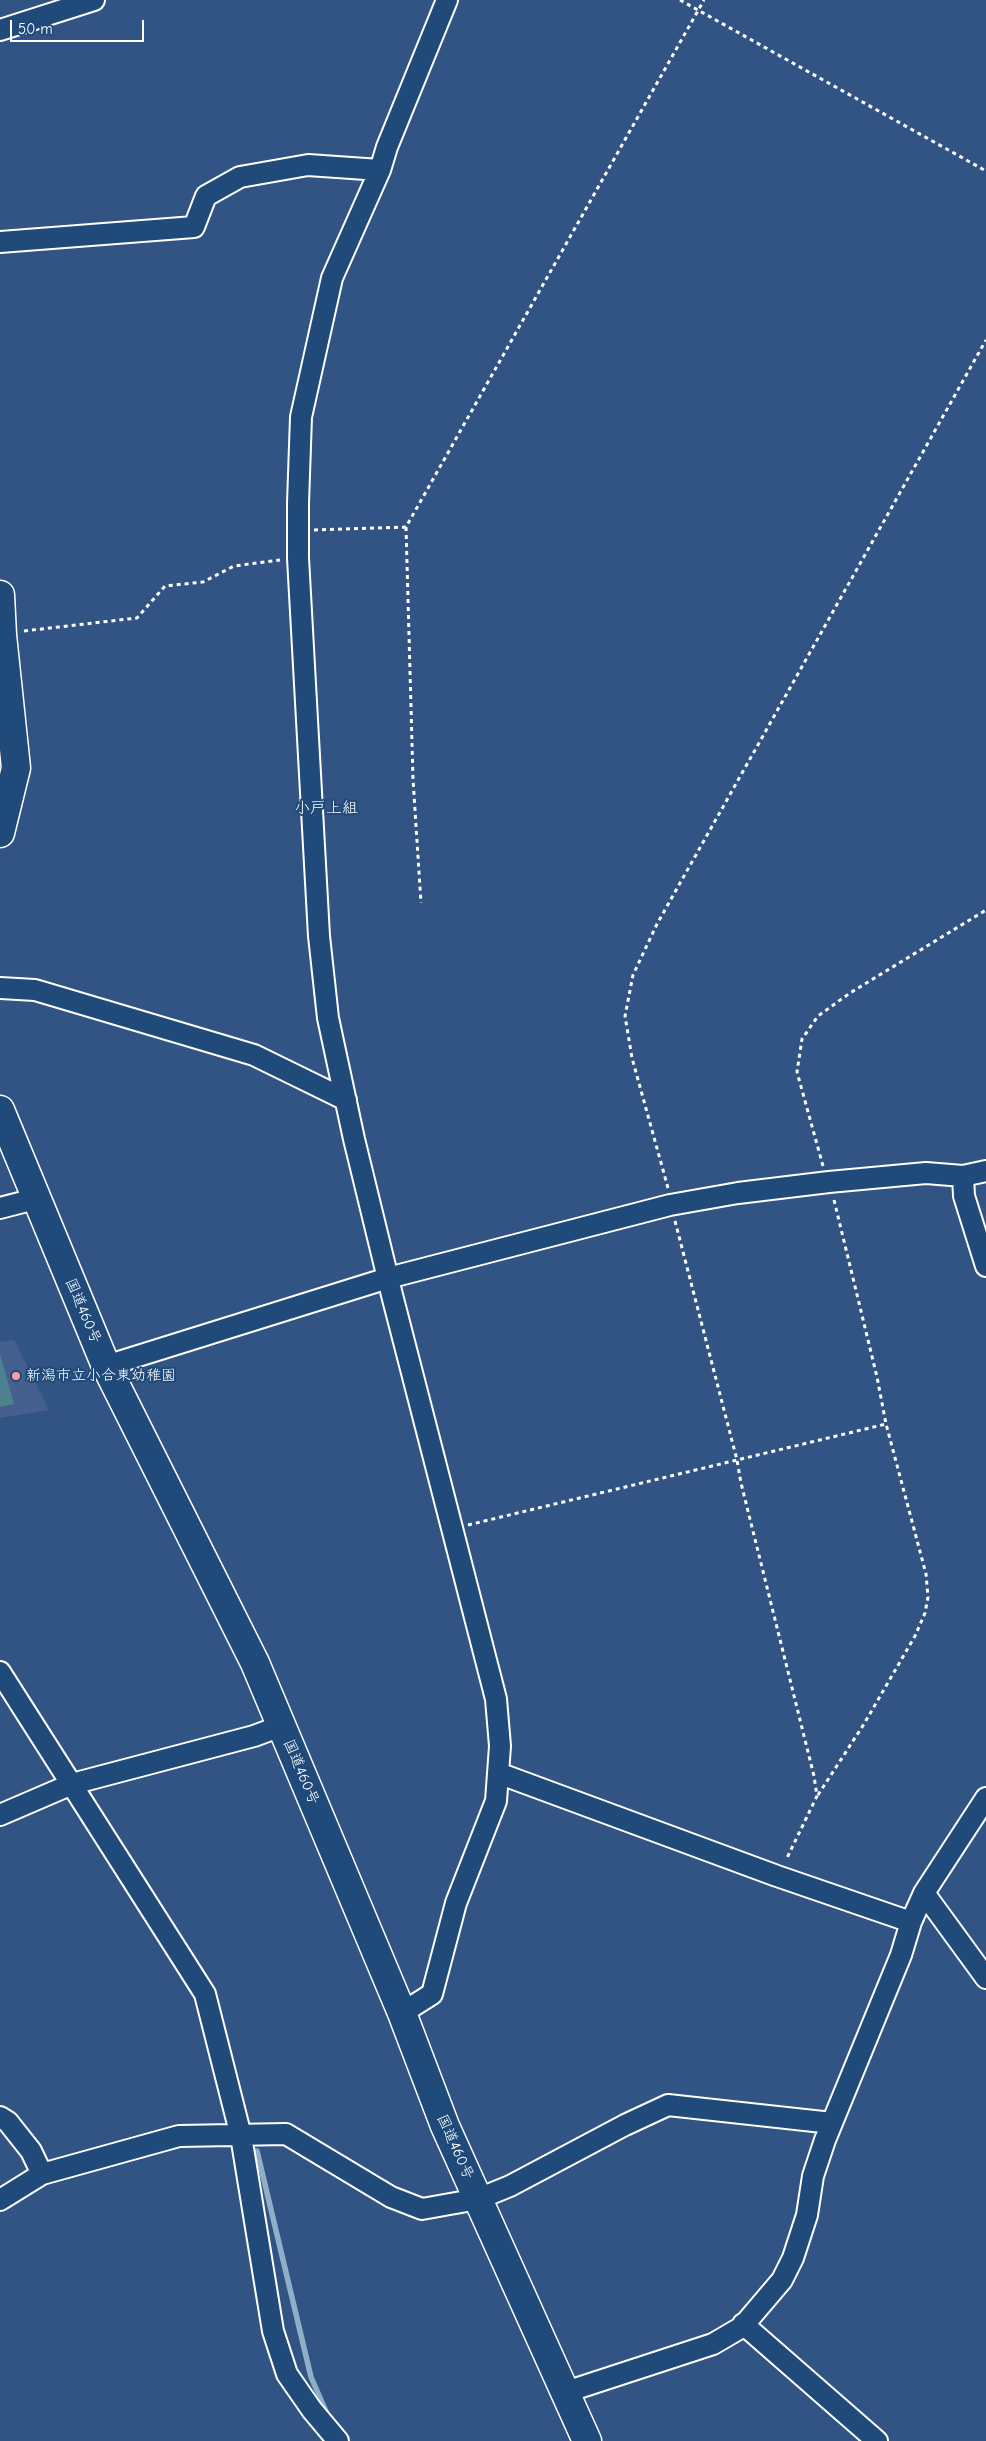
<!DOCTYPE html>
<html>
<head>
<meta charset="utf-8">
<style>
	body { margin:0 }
	#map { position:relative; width:986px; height:2441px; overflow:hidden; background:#325484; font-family:"Comic Neue",sans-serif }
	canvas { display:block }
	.scale { position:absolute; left:10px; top:20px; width:134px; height:22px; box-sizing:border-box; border:2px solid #fff; border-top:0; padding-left:6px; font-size:15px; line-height:18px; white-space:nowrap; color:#fff; -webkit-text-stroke:4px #1f4a7a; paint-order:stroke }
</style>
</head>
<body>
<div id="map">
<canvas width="986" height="2441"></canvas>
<div class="scale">50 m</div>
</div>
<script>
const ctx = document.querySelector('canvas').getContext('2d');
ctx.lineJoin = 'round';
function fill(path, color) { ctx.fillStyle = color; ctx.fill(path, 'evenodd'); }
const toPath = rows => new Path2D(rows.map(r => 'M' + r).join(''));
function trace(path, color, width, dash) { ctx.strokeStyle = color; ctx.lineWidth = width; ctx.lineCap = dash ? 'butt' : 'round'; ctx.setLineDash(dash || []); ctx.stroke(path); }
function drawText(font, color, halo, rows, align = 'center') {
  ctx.font = font + ' "Comic Neue","Klee One",sans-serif'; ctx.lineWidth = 4; ctx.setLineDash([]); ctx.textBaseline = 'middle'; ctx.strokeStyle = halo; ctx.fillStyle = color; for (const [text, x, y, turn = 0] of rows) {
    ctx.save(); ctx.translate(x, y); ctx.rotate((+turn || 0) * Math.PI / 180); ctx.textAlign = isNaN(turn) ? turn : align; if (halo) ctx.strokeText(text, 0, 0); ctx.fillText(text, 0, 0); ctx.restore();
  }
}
fill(toPath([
	[14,1340,49,1410,0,1418,0,1342]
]), '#45608e');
fill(toPath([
	[0,1354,14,1404,0,1407]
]), '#4c818e');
trace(toPath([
	[257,2151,311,2377,328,2416]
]), '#8faec7', 5.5);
const minor = toPath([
	[0,30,94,0],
	[0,242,194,227,206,196,240,177,308,165,380,170],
	[0,988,35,990,254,1055,346,1100],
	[963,1176,964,1196,986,1266],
	[0,1208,35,1199],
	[106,1366,388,1278,670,1205,738,1193,829,1182,926,1173,963,1176,986,1171],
	[0,1672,205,1994,241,2136,273,2331,287,2374,312,2410,338,2441],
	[498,1773,777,1876,911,1922],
	[0,1815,72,1784,254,1736,281,1726],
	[924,1893,986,1978],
	[402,2013,432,1994,456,1903,496,1801,500,1746,496,1699,392,1295,354,1139,328,1018,319,936,298,558,298,503,301,417,332,278,380,170,387,147,447,0],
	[0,2117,8,2122,31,2151,42,2174],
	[0,2200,42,2174,179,2136,286,2134,391,2197,422,2209,478,2199,510,2186,625,2125,668,2105,832,2123],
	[743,2324,877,2441],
	[566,2392,713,2344,742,2327,782,2280,793,2258,807,2215,813,2176,825,2140,901,1955,911,1922,924,1893,986,1798]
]);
const highway = toPath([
	[0,595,2,635,16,768,0,833],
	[0,1110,106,1366,255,1663,402,2013,445,2126,587,2441]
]);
trace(minor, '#fff', 24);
trace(highway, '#fff', 31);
trace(toPath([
	[680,0,986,171],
	[406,527,413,779,421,903],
	[314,530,406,527,704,0],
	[24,631,137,618,165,586,203,582,234,566,280,560],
	[823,1166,797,1072,802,1039,818,1016,850,993,986,910],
	[668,1188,632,1058,625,1016,633,975,657,924,986,340],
	[675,1221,737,1460,741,1483,814,1776,817,1796,786,1860],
	[468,1525,886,1424],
	[818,1795,864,1724,915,1636,925,1613,928,1597,926,1574,886,1424,877,1377,834,1200]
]), '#fff', 3, [4, 4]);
trace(minor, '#1f4a7a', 20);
trace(highway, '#1f4a7a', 28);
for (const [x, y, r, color] of [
	[16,1376,5,"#ff9aa2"]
]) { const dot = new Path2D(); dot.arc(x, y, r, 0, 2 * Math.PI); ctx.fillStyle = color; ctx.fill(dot); trace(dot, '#1f4a7a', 2); }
drawText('15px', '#fff', '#1f4a7a', [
	["国道460号",83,1311,67],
	["国道460号",301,1772,67],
	["国道460号",455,2147,66]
]);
drawText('15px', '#fff', '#1f4a7a', [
	["新潟市立小合東幼稚園",26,1376]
], 'left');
drawText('16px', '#fff', '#1f4a7a', [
	["小戸上組",326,808]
]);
</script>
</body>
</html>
